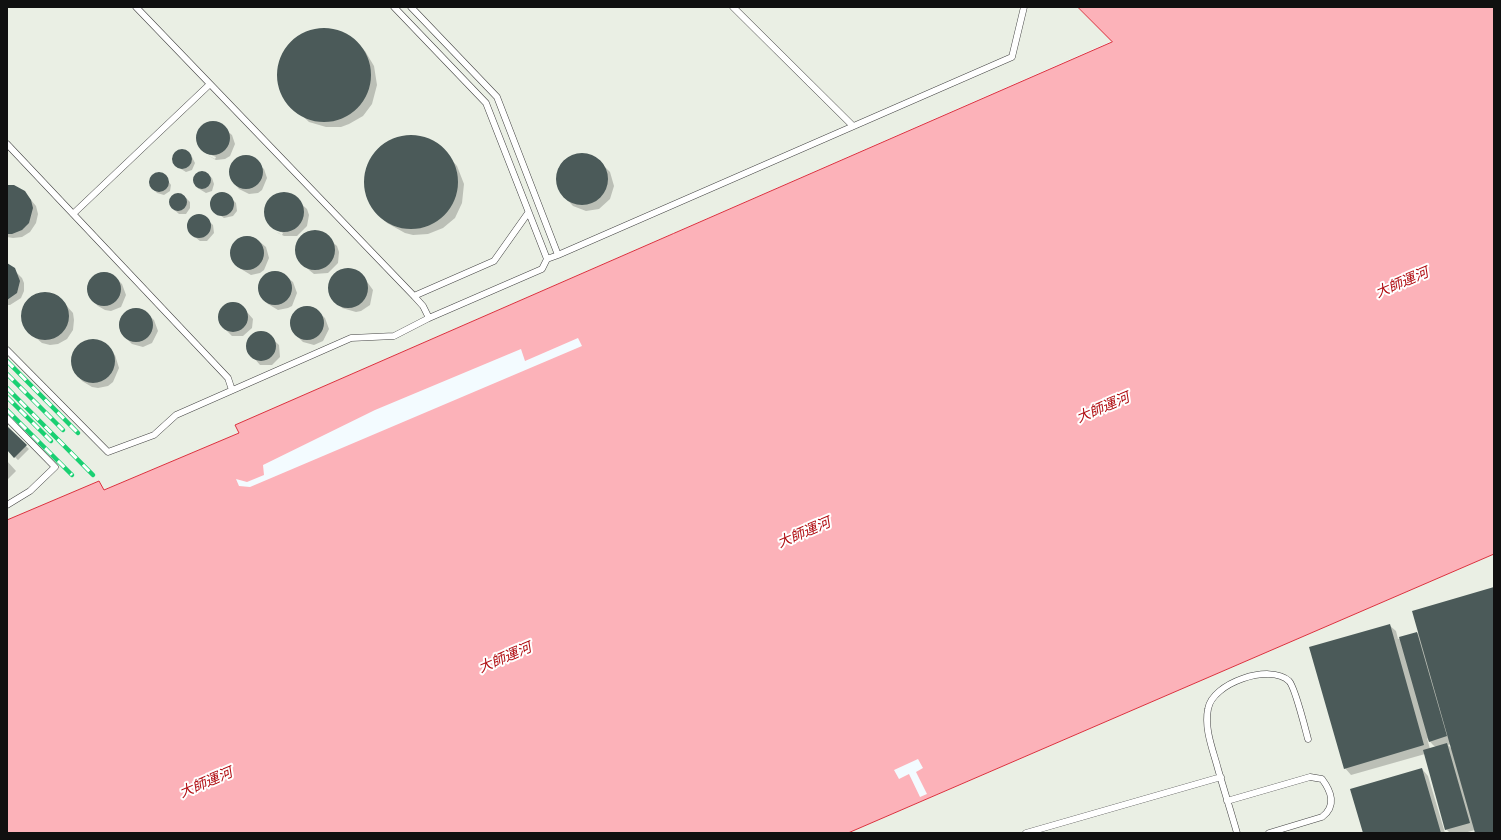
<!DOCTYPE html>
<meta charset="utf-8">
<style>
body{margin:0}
#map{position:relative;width:1501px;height:840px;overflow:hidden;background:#f3fbff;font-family:"Zilla Slab",serif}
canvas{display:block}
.frame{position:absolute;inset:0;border:8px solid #101010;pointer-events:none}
</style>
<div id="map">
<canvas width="1501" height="840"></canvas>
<div class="frame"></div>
</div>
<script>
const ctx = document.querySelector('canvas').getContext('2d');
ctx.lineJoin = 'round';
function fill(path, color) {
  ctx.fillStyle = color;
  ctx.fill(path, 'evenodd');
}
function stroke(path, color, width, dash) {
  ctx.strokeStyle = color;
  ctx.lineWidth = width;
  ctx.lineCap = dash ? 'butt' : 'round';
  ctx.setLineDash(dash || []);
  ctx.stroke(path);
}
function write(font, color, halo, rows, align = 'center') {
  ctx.font = font + ' "Zilla Slab","Noto Sans JP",serif';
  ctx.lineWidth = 4;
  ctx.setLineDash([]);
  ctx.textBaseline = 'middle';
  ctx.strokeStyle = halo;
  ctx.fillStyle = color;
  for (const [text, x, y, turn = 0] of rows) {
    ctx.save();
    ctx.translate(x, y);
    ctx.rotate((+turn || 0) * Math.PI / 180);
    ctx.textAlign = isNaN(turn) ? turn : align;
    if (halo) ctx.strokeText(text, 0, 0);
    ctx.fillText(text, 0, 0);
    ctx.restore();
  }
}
fill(new Path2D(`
 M7,7H1078L1112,41L235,425L239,433L103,490L99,481L7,520Z
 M1494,554V833H848L939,794Z`), '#eaefe4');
const water = new Path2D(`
 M1078,7H1494V554L848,833H7V520L99,481L104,490L239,433L235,425L1112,42Z`);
fill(water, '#fcb2b9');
stroke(water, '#db313d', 1);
fill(new Path2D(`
 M578,338L582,346L250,487L239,486L236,479L247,482L264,475L263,465L375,410L521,349L525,361Z
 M918,759L923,768L916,772L927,794L920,797L909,774L899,779L894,770Z`), '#f3fbff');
fill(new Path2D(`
 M331,29L345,34L365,51L374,66L377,85L372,104L363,116L349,124L341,127H326L309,122L287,101L281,88L279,67L284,52L295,39L311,31Z
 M213,122L218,123L232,135L235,144L230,156L225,159L216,160L207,155L215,159L216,157L204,152L197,139L200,130L204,126Z
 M408,137L425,139L439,146L457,166L464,184L462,203L455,218L443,228L428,234L413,235L405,233L387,223L371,204L368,195L366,175L372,160L388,143Z
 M182,150L192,157L195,163L192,170L186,172L176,166L173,159L176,153Z
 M582,154L597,159L610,172L614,186L610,199L599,209L586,211L573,206L562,194L557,186V175L558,169L567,158Z
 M246,156L250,157L264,169L267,178L262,190L258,193L249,194L239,189L234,183L230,173L232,164L236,160Z
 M202,172L212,178L214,184L212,191L206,193L196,187L193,180L196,174Z
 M157,173L164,175L171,185L170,191L164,195L157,193L149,183L151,176Z
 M7,187L26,194L36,206L38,214L36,223L30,232L22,237L13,238L7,237Z
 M181,193L190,202V208L186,214H179L170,206V199L174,194Z
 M219,193H226L236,203L237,211L233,216L224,218L214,211L212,200Z
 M279,194H290L307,209L309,215L307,226L297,236H284L278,233L277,232L282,235L283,233L273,228L267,220L265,211L266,206L273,197Z
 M196,216H203L213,225L214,233L207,241H200L191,234L189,223Z
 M309,231H320L337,246L339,252L338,263L328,273L314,274L309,270L297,258V243L303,234Z
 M248,236L255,238L266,247L269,258L264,270L260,273L251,275L241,269L235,264L231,253L232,247L237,239Z
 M7,265L10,266L22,278L24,283V291L21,298L10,305H7Z
 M349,268L360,272L373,290L370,305L361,311L356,312L342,308L330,291L333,276L343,269Z
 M275,271L282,273L293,282L297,293L292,306L288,308L278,310L268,304L263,299L258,288L259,282L265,274Z
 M105,272L112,274L122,284L126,295L121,307L111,311L105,310L98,306L92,300L88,289L89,283L94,276Z
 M50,293L57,295L73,313L74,320L73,330L67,339L58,344L50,345L42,343L29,332L23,323L22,312L26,303L38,294Z
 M232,302L240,304L253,319L252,328L243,336H232L220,324L219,312L227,304Z
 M307,306L314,308L325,318L329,329L323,341L314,345L303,342L292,331L290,323L291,317L296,310Z
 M136,308L143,310L154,320L158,331L152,343L143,347L132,344L121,333L119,326L120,319L126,312Z
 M255,333H266L279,345L280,357L272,365H260L248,351L249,339Z
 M96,340L102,342L115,355L119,368L113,382L108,386L98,388L92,387L82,381L72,367L73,354L81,344L89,341Z
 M8,429L29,449L18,460L7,449Z
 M7,461L16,471L7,480Z
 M1494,588V833H1476L1475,830L1464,833H1450L1446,829L1425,754L1351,775L1345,768L1389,625L1396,631L1398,639L1419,633ZM1427,738L1433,745L1436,747L1430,749ZM1451,744L1453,750L1448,745Z
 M1422,769L1428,776L1445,833H1364Z`), '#0003');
fill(new Path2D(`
 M277 75a47 47 0 1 1 94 0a47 47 0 1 1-94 0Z
 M196 138a17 17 0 1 1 34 0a17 17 0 1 1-34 0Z
 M364 182a47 47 0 1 1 94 0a47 47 0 1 1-94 0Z
 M172 159a10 10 0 1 1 20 0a10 10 0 1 1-20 0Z
 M556 179a26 26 0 1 1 52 0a26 26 0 1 1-52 0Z
 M229 172a17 17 0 1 1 34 0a17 17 0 1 1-34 0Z
 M193 180a9 9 0 1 1 18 0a9 9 0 1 1-18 0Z
 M149 182a10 10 0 1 1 20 0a10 10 0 1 1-20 0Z
 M7,185H14L25,191L31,200L33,208L29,223L22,230L12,234H7Z
 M210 204a12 12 0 1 1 24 0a12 12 0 1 1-24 0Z
 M264 212a20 20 0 1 1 40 0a20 20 0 1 1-40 0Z
 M169 202a9 9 0 1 1 18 0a9 9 0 1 1-18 0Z
 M187 226a12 12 0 1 1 24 0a12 12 0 1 1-24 0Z
 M295 250a20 20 0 1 1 40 0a20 20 0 1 1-40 0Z
 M230 253a17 17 0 1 1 34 0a17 17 0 1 1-34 0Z
 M7,263L15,268L20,281L17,293L7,300Z
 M328 288a20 20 0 1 1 40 0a20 20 0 1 1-40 0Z
 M258 288a17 17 0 1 1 34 0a17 17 0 1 1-34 0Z
 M87 289a17 17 0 1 1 34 0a17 17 0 1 1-34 0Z
 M21 316a24 24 0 1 1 48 0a24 24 0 1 1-48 0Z
 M218 317a15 15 0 1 1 30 0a15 15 0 1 1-30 0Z
 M290 323a17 17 0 1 1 34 0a17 17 0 1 1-34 0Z
 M119 325a17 17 0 1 1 34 0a17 17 0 1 1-34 0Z
 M246 346a15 15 0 1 1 30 0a15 15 0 1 1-30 0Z
 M71 361a22 22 0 1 1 44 0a22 22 0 1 1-44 0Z
 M8,427L27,445L14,458L7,450Z
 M1494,587V833H1475L1412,611Z
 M1390,624L1424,745L1344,769L1309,647Z
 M1417,632L1447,736L1429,742L1399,637Z
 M1447,743L1470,823L1445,830L1423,750Z
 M1422,768L1441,833H1363L1350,789Z`), '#4b5a59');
const lane = new Path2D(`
 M136,7L414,296L423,306L429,318
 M394,7L486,103L547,259
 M411,7L497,97L558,255L1012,57L1024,7
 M733,7L853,126
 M7,144L228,378L232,390
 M73,214L210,84
 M414,296L494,261L528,213
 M7,350L108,452L154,435L176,415L351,338L394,336L429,318L542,269L547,259L558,255
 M7,418L55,467L30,491L7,505
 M1227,801L1310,777L1322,779C1331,791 1337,806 1322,817L1269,833
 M1026,833L1221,777
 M1237,833C1231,812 1224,790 1218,769C1213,750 1204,729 1208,709C1212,683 1270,663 1289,681C1295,687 1305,728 1308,739`);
stroke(lane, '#434343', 7);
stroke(lane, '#fff', 6);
const rail = new Path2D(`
 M7,361L78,433
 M7,374L63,430
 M7,388L93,475
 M7,397L51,441
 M7,410L72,475`);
stroke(rail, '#19d072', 4.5);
stroke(rail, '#fff', 3, [9]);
write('italic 14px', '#b00b10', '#fff', [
 ["大師運河",1402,283,-23],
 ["大師運河",1103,408,-23],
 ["大師運河",804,533,-23],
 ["大師運河",505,658,-23],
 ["大師運河",206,783,-23]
]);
</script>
